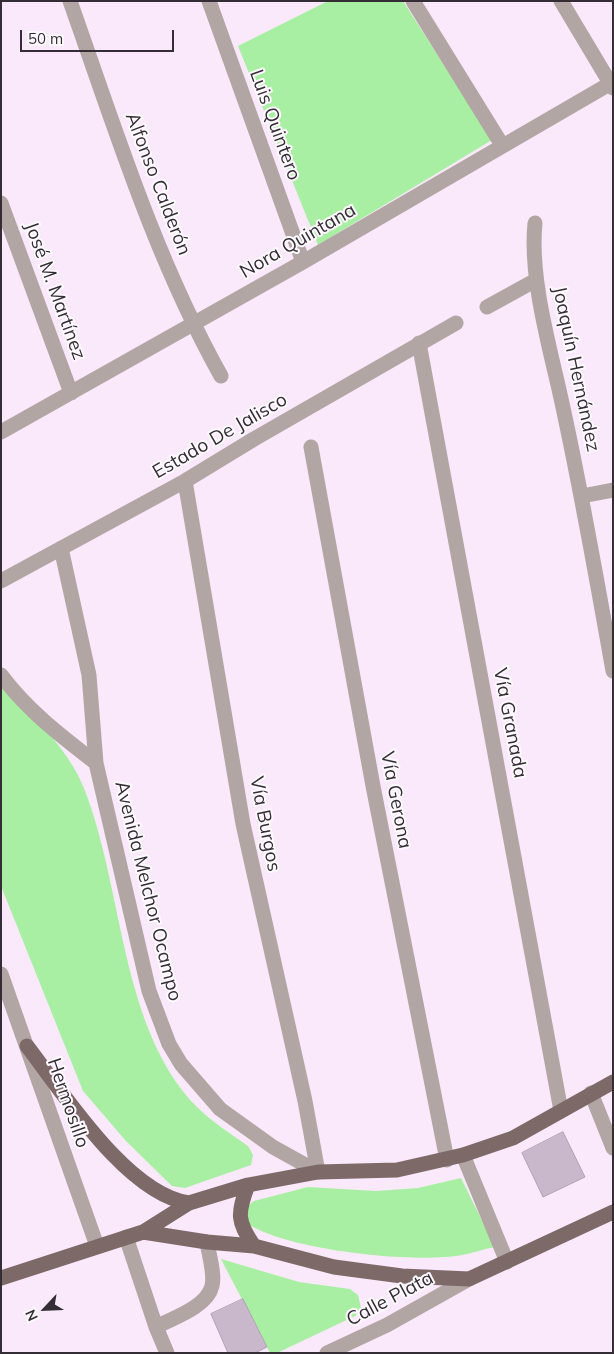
<!DOCTYPE html>
<meta charset="utf-8">
<style>
body{margin:0}
#map{position:relative;width:614px;height:1354px;overflow:hidden;background:#fae8fb;font-family:Mulish,sans-serif}
canvas{display:block}
.frame{position:absolute;inset:0;border:2px solid #342d35;pointer-events:none}
.north{position:absolute;left:20px;top:1284px;width:50px;height:50px;-webkit-text-stroke:4px #fefafe;paint-order:stroke;rotate:245deg;font-size:14px;font-weight:700;line-height:20px;text-align:center;color:#342d35}
.north::after{content:'';display:block;margin:auto;width:18px;height:22px;background:#342d35;clip-path:polygon(50% 0,100% 100%,50% 72%,0 100%)}
.scale{position:absolute;left:20px;top:30px;width:154px;height:22px;box-sizing:border-box;border:2px solid #342d35;border-top:0;padding-left:6px;font-size:15px;line-height:18px;white-space:nowrap;color:#342d35;-webkit-text-stroke:4px #fefafe;paint-order:stroke}
</style>
<div id="map">
<canvas width="614" height="1354"></canvas>
<div class="frame"></div>
<div class="north">N</div>
<div class="scale">50 m</div>
</div>
<script>
const ctx = document.querySelector('canvas').getContext('2d');
ctx.lineJoin = 'round';
function fill(path, color) {
  ctx.fillStyle = color;
  ctx.fill(path, 'evenodd');
}
function stroke(path, color, width, dash) {
  ctx.strokeStyle = color;
  ctx.lineWidth = width;
  ctx.lineCap = dash ? 'butt' : 'round';
  ctx.setLineDash(dash || []);
  ctx.stroke(path);
}
function write(font, color, halo, rows, align = 'center') {
  ctx.font = font + ' Mulish,sans-serif';
  ctx.lineWidth = 4;
  ctx.setLineDash([]);
  ctx.textBaseline = 'middle';
  ctx.strokeStyle = halo;
  ctx.fillStyle = color;
  for (const [text, x, y, turn = 0] of rows) {
    ctx.save();
    ctx.translate(x, y);
    ctx.rotate((+turn || 0) * Math.PI / 180);
    ctx.textAlign = isNaN(turn) ? turn : align;
    if (halo) ctx.strokeText(text, 0, 0);
    ctx.fillText(text, 0, 0);
    ctx.restore();
  }
}
fill(new Path2D(`
 M328,1H403L492,140L318,245L238,46Z
 M1,678C27,709 69,750 83,786C124,886 119,1028 197,1107C212,1122 231,1134 248,1146L253,1155L251,1165L185,1188L172,1186L126,1141L83,1091L1,886Z
 M461,1178L495,1247C484,1249 473,1253 462,1255C414,1264 288,1250 248,1224L245,1208L254,1201L308,1187L376,1191L418,1188Z
 M221,1259L299,1282L350,1289L358,1295L361,1308L355,1316L277,1353H270Z`), '#a9efa3');
const building = new Path2D(`
 M563,1132L585,1177L543,1197L522,1153Z
 M243,1299L267,1347L255,1353H228L211,1314Z`);
fill(building, '#c9b8cb');
stroke(building, '#b1a1b3', 1);
stroke(new Path2D(`
 M70,1C115,128 155,258 221,376
 M209,1L303,262
 M413,1L502,145
 M561,1L613,88
 M1,203L71,393
 M535,223C529,283 553,357 565,417C583,501 598,586 613,671
 M487,307L536,280
 M419,343L561,1111
 M1,432L303,262L613,82
 M311,447L373,786L447,1160
 M185,481L243,824L305,1101L318,1172
 M582,496L613,490
 M61,548L89,675L96,763L149,991L169,1044L181,1064L220,1109L273,1147L318,1172
 M1,581L185,481L254,439L456,323
 M1,675C27,710 61,736 96,763
 M1,974L97,1246
 M591,1093L613,1148
 M463,1155L507,1262
 M126,1237L156,1327L167,1353
 M156,1327C173,1318 207,1307 212,1286C215,1274 209,1255 207,1242
 M327,1353L387,1325L469,1279`), '#b2a6a5', 15);
stroke(new Path2D(`
 M27,1046C64,1094 127,1194 189,1203
 M248,1185C237,1213 237,1222 254,1246
 M143,1232L207,1242L254,1246L334,1267L402,1276L469,1279L613,1212
 M1,1278L143,1232L189,1203L248,1185L318,1172L397,1170L463,1155L513,1138L613,1082`), '#7e6969', 15);
write('19px', '#342d35', '#fefafe', [
 ["Luis Quintero",275,125,70],
 ["Alfonso Calderón",158,184,69],
 ["Nora Quintana",298,241,-30],
 ["José M. Martínez",55,291,70],
 ["Joaquín Hernández",576,369,78],
 ["Estado De Jalisco",220,436,-30],
 ["Vía Granada",510,723,79],
 ["Vía Gerona",396,800,79],
 ["Vía Burgos",265,824,79],
 ["Avenida Melchor Ocampo",148,891,76],
 ["Hermosillo",68,1103,71],
 ["Calle Plata",390,1299,-28]
]);
</script>
